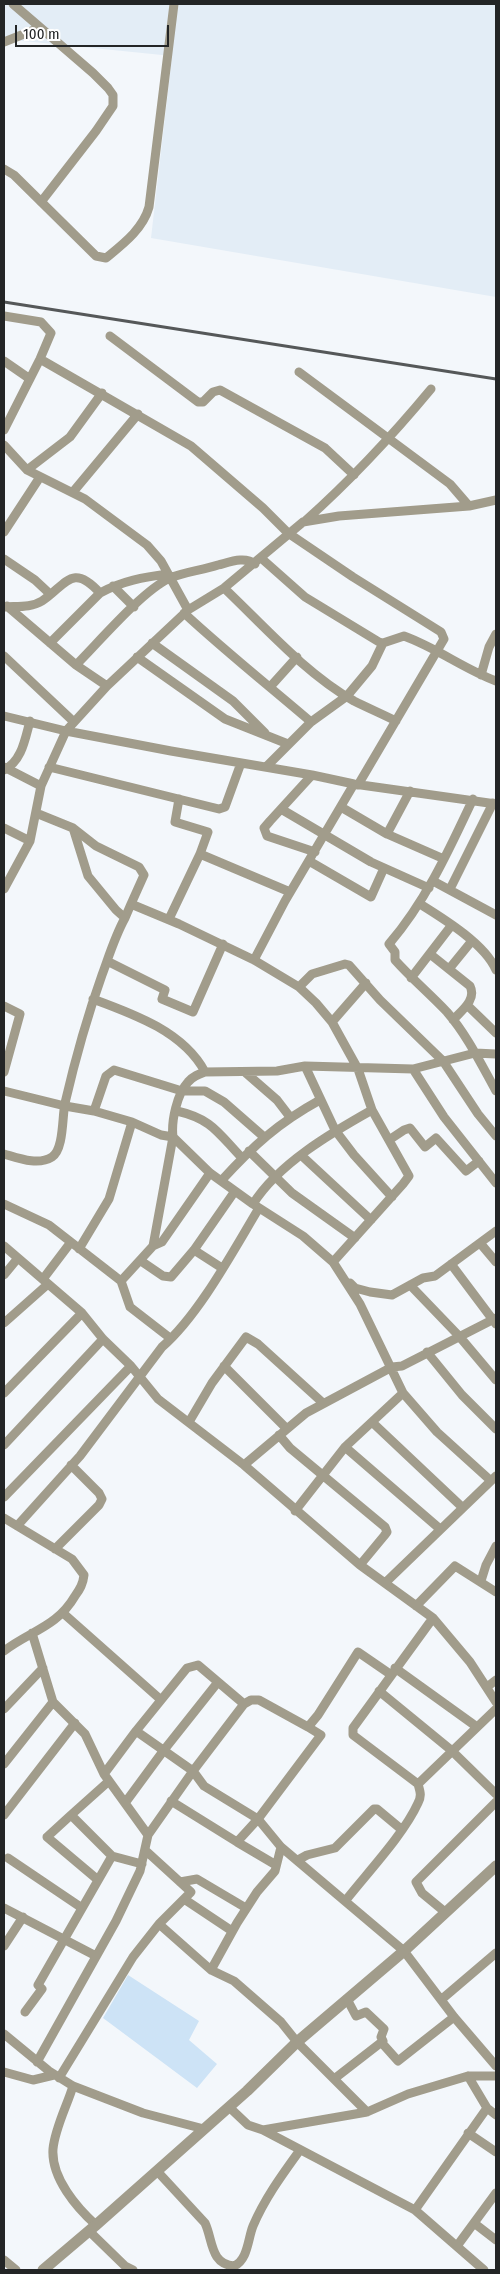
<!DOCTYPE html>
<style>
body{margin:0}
#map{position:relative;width:500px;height:2274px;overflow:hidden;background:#f3f7fb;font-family:"Fira Sans Condensed",sans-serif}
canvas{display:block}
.frame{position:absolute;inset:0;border:5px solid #232526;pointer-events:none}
.scale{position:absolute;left:15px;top:25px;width:154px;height:22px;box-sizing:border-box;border:2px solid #232526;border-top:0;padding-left:6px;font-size:15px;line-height:18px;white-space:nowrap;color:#232526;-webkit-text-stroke:4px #fff;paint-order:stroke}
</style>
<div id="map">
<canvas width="500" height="2274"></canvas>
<div class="frame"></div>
<div class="scale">100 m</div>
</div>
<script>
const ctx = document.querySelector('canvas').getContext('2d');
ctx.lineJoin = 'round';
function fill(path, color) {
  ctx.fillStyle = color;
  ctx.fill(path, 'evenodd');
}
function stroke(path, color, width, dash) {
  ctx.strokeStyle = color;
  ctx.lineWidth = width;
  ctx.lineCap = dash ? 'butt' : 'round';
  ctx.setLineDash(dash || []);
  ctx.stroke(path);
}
fill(new Path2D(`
 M4,4H496V297L151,238L172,56L4,39Z`), '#e3edf6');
fill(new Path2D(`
 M128,1975L199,2021L189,2040L217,2064L197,2088L103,2018Z`), '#cde3f6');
stroke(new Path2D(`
 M13,4L93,73L108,88L113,95V106L96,131L41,202
 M4,42L39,28
 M4,169L14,175L96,256L106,258C123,244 143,229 149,207L174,4
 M4,316L41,322L51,333L40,359L4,430
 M110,336L198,402H203L213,392L220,390L325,448L354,475
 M40,359L191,446L263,508L288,533L353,577L441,632L444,639L358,785
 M4,361L30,379
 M299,372L450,484L469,506
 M4,445L27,470L85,499L147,545L161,561L188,610
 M27,470L70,437L102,393
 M73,492L138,414
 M305,521C351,480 392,436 431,389
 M4,532L40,477
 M261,558L305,597L379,642L383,643L404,636C437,648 464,669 496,681
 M4,559L35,580L50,594
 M113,586L134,607
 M224,588C265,627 305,673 354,701C368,708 382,714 396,721
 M7,606L76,665L107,686
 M4,607C16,606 31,608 42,601C66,585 72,562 100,593C122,581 144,577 168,574
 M184,613C225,651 269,686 311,722
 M50,643L100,593
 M152,643L233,701L265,733
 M4,656L74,722
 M137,657L225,719L288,744
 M76,665C99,642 142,591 170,578C184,572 203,570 218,565C230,562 245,556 255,564
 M481,675L489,647L496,634
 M270,687L297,657
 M4,716L66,731L171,751L312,775L354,784L496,804
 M4,767L41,786
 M49,767L219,809L225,807L241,763
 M266,767L311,722L347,696L372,666L383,643
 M4,770C22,761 25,739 30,721
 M312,775L270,821L264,828L267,836L315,852
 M179,799L175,822L208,832L200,854L290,892
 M473,799C449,850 426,901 389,944L395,952V960C411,978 430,994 447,1012C467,1035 481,1064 496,1091
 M341,807L387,834L444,859
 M281,809L371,862L429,888
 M36,813L73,828L96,846L139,867L144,875L131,904
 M4,828L30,841
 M387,834L410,791
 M309,861L371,897L384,868
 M433,881L496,915
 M4,889L30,841L41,786L66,731L107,686L188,610L224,588L303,522L339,516L469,506L496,500
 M450,889L493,803
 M420,904C444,919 485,944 496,970
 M125,918L131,904L179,924L254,960L299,987L316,1003L332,1022L358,1069L372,1110L409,1176L403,1184L333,1262
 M169,919L200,854
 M430,954L470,986C477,1000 461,1011 453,1020
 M254,960L285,901L354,784
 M107,961L165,990L162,999L193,1012L223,944
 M449,969L471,942
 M411,978L451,926
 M299,987L312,974L345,964L349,965L380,1000L443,1061L478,1114L496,1136
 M93,999C134,1014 184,1032 205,1072
 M467,1005L496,1033
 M4,1006L20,1014L4,1072
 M332,1022L366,983
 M305,1066L335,1130L354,1155L392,1197
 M413,1069L444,1117L496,1183
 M246,1073L277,1100L290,1117
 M4,1091L65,1106L94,1111L132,1122L161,1135L173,1137C171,1121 177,1094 188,1082C193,1076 199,1074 205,1072L277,1071L305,1066L413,1069L475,1053L496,1054
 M94,1111L106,1076L114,1070L182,1091H205L224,1102L264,1137
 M177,1111C212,1119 218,1133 242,1158
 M173,1137L210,1173L253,1204L303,1236L333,1262L360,1304L403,1393L437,1432L490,1480
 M389,1140L404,1130L410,1128L425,1147L436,1138L466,1171L479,1161
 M249,1151L292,1193L355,1238
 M4,1154C18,1158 38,1166 52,1157C64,1149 62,1117 65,1103C75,1060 87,1017 102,975C109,956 115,936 125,918L116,910L88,876L73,828
 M302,1156L371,1220
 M221,1181C253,1146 278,1123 320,1100
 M4,1204L49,1225L121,1281L130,1307L170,1338
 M253,1204C278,1164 331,1133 372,1110
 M480,1243L496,1262
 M4,1246L82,1313L103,1339L131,1366L158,1399L244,1465L360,1565L433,1618L470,1662L496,1702
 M153,1246L162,1242L210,1173
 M79,1249L109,1199L132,1122
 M194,1250L222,1268
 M141,1261L163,1276L171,1277L194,1250L235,1191
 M451,1264L496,1324
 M4,1275L18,1258
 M43,1279L71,1242
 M121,1281L153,1246L173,1137
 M350,1283L355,1288L370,1292L392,1295L423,1278L435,1276L496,1231
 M410,1285L459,1336L496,1380
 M4,1323L48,1284
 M427,1352L462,1395L496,1429
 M224,1366L286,1428
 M4,1393L82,1313
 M189,1422L212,1383L246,1337L258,1344L323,1403
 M373,1423L462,1507
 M279,1435L290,1448L385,1527L387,1532L384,1536L360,1565
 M4,1445L103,1339
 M345,1447L440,1529
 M244,1465L306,1413L392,1367L402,1366L496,1318
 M4,1497L131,1366
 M295,1511L345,1447L403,1393
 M4,1518L72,1559L84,1575C83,1584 80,1589 75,1596C57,1627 30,1631 4,1651
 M17,1526L80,1456L162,1347C199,1315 233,1251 259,1208
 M55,1549L99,1505L102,1499L99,1493L71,1465
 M481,1581L486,1565L496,1546
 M385,1583L496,1476
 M416,1606L455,1566L496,1592
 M63,1613L160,1699
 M32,1633L53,1702L85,1734L104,1774L148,1835
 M395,1668L477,1727
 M487,1687L496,1680
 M379,1691L451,1750L496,1794
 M4,1709L43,1668
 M136,1731L187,1668L198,1665L244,1704
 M4,1764L53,1702
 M104,1774L136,1731L193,1771L244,1704L251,1700H259L308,1727L318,1715L358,1652L390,1674
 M418,1784L496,1709
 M171,1801L237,1842L258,1819L321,1735L308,1727
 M125,1803L164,1750L218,1682
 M4,1815L75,1723
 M71,1815L109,1781
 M237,1842L276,1865
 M145,1850L191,1892L159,1924
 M8,1858L82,1908
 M298,1860L307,1855L335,1848L374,1809H377L401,1829
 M98,1880L47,1837L71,1815L112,1856
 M180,1882L197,1879L246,1908
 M184,1899L232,1931
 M346,1900C368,1872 404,1834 418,1803C422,1796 420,1791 418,1784L353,1735V1728L433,1618
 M4,1908L96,1956
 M445,1912L422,1893L416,1882L496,1802
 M4,1946L23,1917
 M211,1970L237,1923L257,1892L275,1871L281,1847
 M442,1999L496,1953
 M25,2012L42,1989L38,1985L112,1856L142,1864
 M4,2034L49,2071L73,2086L143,2113L204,2129
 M381,2042L398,2061L454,2017
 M37,2062L116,1921L140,1871L148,1835L193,1771L204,1786L258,1819L281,1847L404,1951L454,2017L496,2066
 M4,2072L33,2080L54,2075
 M468,2076L487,2108L496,2115
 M59,2078L133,1957L159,1924L211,1970L234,1981L281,2022L297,2042L367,2112
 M334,2079L383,2041L381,2037L384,2029L366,2012L356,2016L347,1999
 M73,2086C67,2106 55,2128 53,2149C51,2178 77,2208 96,2225
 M229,2107L248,2125L263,2130L367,2112L408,2094L468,2076H496
 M263,2130L415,2210L484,2270
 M468,2133L496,2152
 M157,2171L205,2223C213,2240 210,2264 234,2266C248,2260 248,2238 253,2226C265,2198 282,2175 300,2150
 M415,2210L487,2108
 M474,2223L496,2240
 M89,2231L125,2266L133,2270
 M457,2246L496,2193
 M4,2260L16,2270`), '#a19c8b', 9);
stroke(new Path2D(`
 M43,2270L96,2225L247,2091L297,2042L404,1951L496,1866`), '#a19c8b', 11);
stroke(new Path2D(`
 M4,302L496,379`), '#555859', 3);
</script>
